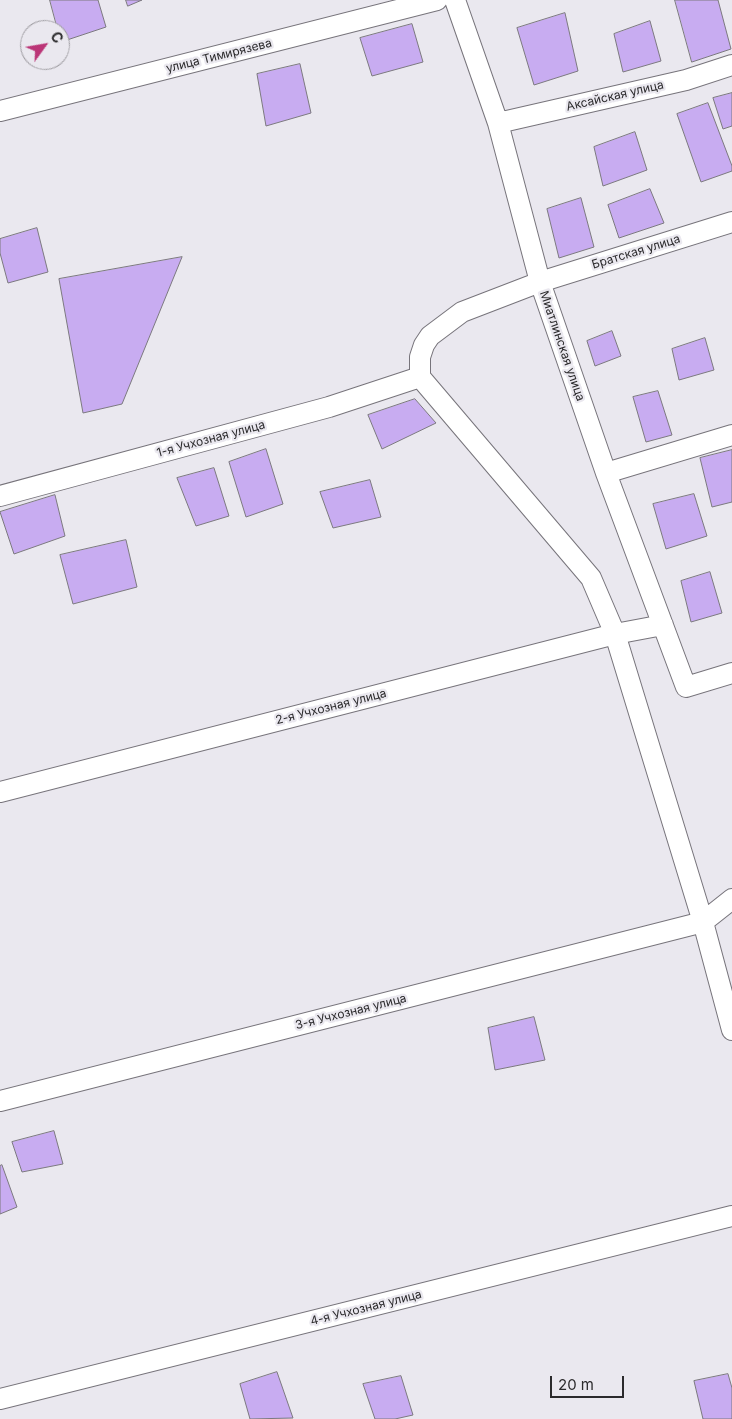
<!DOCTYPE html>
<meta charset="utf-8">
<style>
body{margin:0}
#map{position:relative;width:732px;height:1419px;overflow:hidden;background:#eae8ef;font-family:Inter,sans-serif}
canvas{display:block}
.north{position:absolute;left:20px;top:20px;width:50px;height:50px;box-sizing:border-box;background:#eae8ef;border:1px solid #9e9ca1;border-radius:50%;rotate:58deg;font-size:14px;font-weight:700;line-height:20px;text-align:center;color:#2b2a2c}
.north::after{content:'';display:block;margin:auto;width:18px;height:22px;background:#bb3577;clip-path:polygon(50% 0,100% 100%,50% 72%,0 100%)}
.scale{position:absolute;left:550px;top:1376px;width:74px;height:22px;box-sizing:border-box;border:2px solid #2b2a2c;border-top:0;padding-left:6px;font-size:15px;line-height:18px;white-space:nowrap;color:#2b2a2c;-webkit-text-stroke:4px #eae8ef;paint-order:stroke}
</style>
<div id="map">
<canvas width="732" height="1419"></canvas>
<div class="north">С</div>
<div class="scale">20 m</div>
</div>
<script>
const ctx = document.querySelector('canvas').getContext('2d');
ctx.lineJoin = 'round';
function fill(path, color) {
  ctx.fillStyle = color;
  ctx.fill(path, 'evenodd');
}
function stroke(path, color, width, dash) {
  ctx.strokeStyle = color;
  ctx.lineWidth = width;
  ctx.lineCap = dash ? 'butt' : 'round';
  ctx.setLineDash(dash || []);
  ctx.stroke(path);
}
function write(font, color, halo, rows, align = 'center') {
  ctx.font = font + ' Inter,sans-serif';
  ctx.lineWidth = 4.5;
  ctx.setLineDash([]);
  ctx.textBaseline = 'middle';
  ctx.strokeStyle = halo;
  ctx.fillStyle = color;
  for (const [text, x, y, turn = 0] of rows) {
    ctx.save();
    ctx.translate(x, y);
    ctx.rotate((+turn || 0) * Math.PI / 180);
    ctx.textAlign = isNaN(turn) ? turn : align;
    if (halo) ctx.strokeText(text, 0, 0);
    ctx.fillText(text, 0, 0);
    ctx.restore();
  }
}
const building = new Path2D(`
 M50,0H98L106,27L61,42L60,30H58Z
 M126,0H142L128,6Z
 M675,0H718L731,49L692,62Z
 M565,13L578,71L534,85L517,28Z
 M650,21L661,61L623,72L614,34Z
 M412,24L423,62L372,76L360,38Z
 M300,64L311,113L266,126L257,74Z
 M732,93V126L723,129L713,98Z
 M708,103L732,166V171L701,182L677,114Z
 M635,132L647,170L603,186L594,147Z
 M650,189L664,223L619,238L608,205Z
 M581,198L594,247L559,258L547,209Z
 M37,228L48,272L8,283L0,253V239Z
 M182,257L122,404L83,413L59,279Z
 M612,331L621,356L595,366L587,341Z
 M705,338L714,370L679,380L672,349Z
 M658,391L672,435L646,442L633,397Z
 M415,399L436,423L382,449L368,415Z
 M266,449L283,504L246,517L229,462Z
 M732,450V502L712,507L700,458Z
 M214,468L229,516L196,526L177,478Z
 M370,480L381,517L333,528L320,492Z
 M694,494L707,536L666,549L653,504Z
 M55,495L65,536L14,554L0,512Z
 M126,540L137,587L73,604L60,555Z
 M710,572L722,613L691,622L681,581Z
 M534,1017L545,1060L495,1070L488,1028Z
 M54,1131L63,1164L22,1172L12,1142Z
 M2,1165L17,1207L0,1214V1166Z
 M277,1372L293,1418L250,1419L240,1384Z
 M728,1374L732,1388V1419H703L694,1381Z
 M401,1376L413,1415L395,1419H375L363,1384Z`);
fill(building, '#c8acf1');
stroke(building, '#7c797f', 1);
const minor = new Path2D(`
 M455,0L498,123L540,282L606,473L686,687L732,673
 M0,111L437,0
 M498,123L686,80L732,65
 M732,222L540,282L462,312L430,336L424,345L420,357V377L591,578L615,634L703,922L732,1030
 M606,473L732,435
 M0,496L329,407L420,377
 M0,792L615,634L663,625
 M0,1101L703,922L732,899
 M0,1399L732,1216`);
stroke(minor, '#77747b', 22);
stroke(minor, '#fff', 20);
write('12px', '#2b2a2c', '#eae8ef', [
 ["улица Тимирязева",219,56,-14],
 ["Аксайская улица",615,96,-13],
 ["Братская улица",636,252,-17],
 ["Миатлинская улица",562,346,71],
 ["1-я Учхозная улица",211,439,-15],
 ["2-я Учхозная улица",331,707,-14],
 ["3-я Учхозная улица",351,1012,-14],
 ["4-я Учхозная улица",366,1308,-14]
]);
</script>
